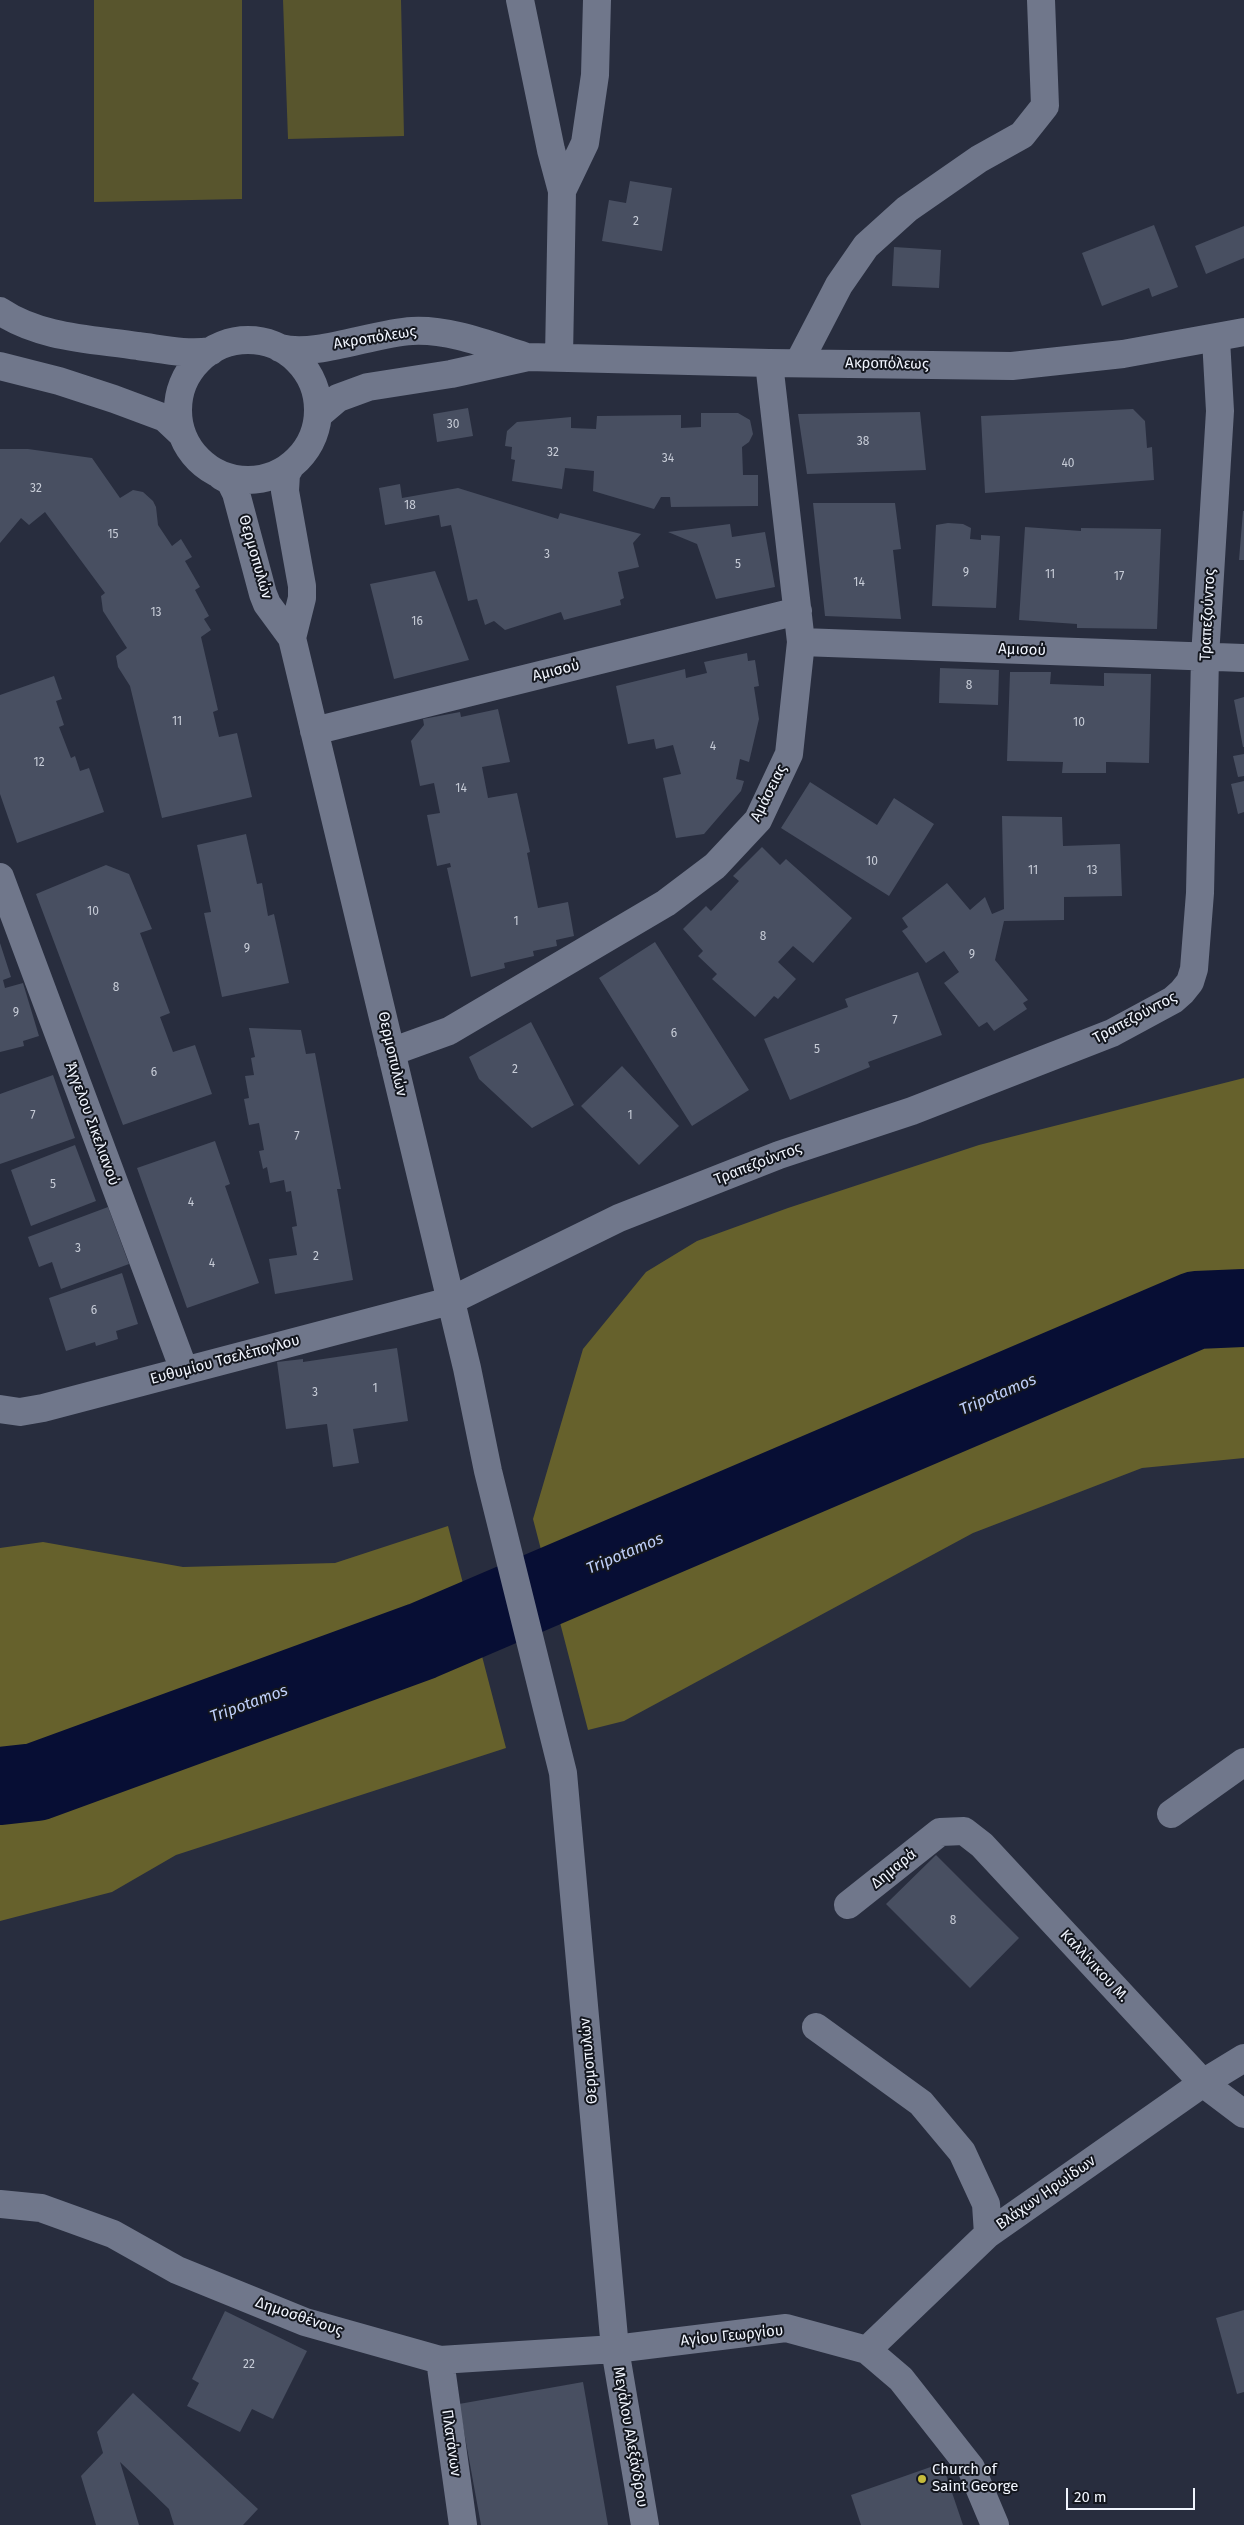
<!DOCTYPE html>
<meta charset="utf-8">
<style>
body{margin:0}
#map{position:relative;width:1244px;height:2525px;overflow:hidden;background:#282d3e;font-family:"Fira Sans",sans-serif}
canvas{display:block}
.scale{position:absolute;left:1066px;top:2488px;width:129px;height:22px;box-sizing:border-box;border:2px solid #f1f5fe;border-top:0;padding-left:6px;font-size:15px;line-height:18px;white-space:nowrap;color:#f1f5fe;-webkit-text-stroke:4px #13161e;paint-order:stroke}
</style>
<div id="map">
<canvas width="1244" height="2525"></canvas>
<div class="scale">20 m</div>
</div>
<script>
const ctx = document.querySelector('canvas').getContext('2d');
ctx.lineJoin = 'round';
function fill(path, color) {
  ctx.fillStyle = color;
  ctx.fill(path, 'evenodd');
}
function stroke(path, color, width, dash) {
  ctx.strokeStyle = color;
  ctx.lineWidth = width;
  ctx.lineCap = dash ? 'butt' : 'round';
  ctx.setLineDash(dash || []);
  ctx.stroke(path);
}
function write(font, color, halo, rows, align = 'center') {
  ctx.font = font + ' "Fira Sans",sans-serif';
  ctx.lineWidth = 4;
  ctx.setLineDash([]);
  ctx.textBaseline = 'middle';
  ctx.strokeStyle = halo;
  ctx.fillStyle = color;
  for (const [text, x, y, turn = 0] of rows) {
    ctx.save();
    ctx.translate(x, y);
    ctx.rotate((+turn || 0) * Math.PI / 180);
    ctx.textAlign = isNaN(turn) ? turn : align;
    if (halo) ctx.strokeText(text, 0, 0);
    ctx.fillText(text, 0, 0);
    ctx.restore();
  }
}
fill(new Path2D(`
 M94,0H242V199L94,202Z
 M283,0H401L404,136L288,139Z`), '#58552d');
fill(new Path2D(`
 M1244,1078V1458L1142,1468L973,1533L624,1721L588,1730L533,1519L583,1349L646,1272L697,1241L788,1208L979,1145Z
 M448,1526L506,1748L176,1855L112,1892L0,1921V1548L43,1542L183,1567L335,1563Z`), '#66612c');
stroke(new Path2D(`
 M0,1786L36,1782L422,1641L1196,1310L1244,1308`), '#070e34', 78);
fill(new Path2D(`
 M630,181L672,188L662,251L602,241L609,200L626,203Z
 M1154,225L1178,287L1152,297L1149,288L1102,306L1082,253Z
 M1244,226V258L1206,274L1195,246Z
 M894,247L941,250L939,288L892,286Z
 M468,408L473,436L437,442L433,414Z
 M1133,409L1145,421L1147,448L1152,447L1154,480L985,493L981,416Z
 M920,412L926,470L807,474L798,414Z
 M701,413H738L750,420L753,434L749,442L742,447L743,475H758V506L671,507L670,497H661L654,509L593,491L594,471L565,468L562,489L512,481L515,460L511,459L512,447L505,446L507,431L517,422L571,417V428L596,429L597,416L681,415V428L701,427Z
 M0,449H28L92,458L120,498L133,490L143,492L153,501L156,507L158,525L172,546L181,539L192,557L185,561L200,587L195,590L209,616L204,619L211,630L201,637L218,710L213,712L219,737L237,733L252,797L162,818L130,686L118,667L116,656L127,648L103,611L101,596L105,593L45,512L29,525L21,518L0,543Z
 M400,484L402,498L458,488L558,519L560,513L641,534L633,543L639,567L618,572L624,598L620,600L621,605L564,620L561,612L505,630L494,621L485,625L477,599L468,601L451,525L441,527L439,515L385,525L379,488Z
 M813,503H895L901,549L893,550L901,619L825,616Z
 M1243,511H1244V560H1239Z
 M948,523L963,524L971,528L970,539L981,540V535L1000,536L996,608L932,606L936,525Z
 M730,524L732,537L765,532L775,587L716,599L697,544L668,532Z
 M1025,527L1081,531V528L1161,529L1157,629L1077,628V624L1019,620Z
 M435,571L469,660L394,679L370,584Z
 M747,653L748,661L755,660L759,686L754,687L759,719L749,762L740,759L736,779L744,781L741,791L704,834L676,838L663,778L681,774L673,745L656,749L654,739L628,744L616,686L685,669L686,678L707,673L704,662Z
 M940,668L999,670L998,705L939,703Z
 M1010,672H1051L1050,684L1104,686V673L1151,674L1149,763L1106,762V773H1062L1063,762L1007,761Z
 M54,676L62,699L56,701L64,725L59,727L71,758L75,756L80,771L89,768L104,812L17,843L0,794V695Z
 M1244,697V747H1243L1234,700Z
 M498,709L510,762L482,767L488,798L517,793L530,852L527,853L538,908L568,902L574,936L556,940L557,946L533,951L534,956L504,963L505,968L471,977L447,868L451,867L450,863L437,866L427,815L440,813L434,783L420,786L411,741L424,725L423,719L460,712L461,717Z
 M1244,754V776L1238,777L1233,756Z
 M1244,781V812L1238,814L1231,784Z
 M810,782L877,825L894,798L934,824L889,896L781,828Z
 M1002,816L1062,817L1063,846L1120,844L1122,896L1064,897V920L1004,921L995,960L1028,1000L1023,1003L1027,1009L994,1031L987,1022L979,1027L944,983L959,972L944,951L926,963L902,931L908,927L902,918L947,883L970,910L985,897L992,914L1004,909Z
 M246,834L257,884L262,883L268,916L274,914L289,983L222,997L204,913L211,912L197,845Z
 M762,847L780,865L786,859L852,918L813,963L793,946L778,962L796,979L778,999L774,996L755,1017L712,979L717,974L698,956L703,951L683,929L706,906L711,911L739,881L733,876Z
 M106,865L129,874L152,929L140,933L170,1013L160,1017L173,1052L195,1045L212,1094L123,1125L36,894Z
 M655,942L749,1090L692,1126L599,978Z
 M0,943L11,977L3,980L5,988L23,983L39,1036L23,1041L24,1046L0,1052Z
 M918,972L942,1035L868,1062L870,1067L790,1100L764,1039L848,1007L845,999Z
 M531,1022L574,1105L532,1128L479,1079L469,1057Z
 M249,1028L301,1030L306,1054L315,1053L341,1189H337L353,1280L275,1294L269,1259L297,1255L292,1227L297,1226L291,1191L286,1192L284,1180L270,1183L267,1167L263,1169L259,1151L264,1150L259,1123L249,1125L244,1099L249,1098L245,1076L254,1075L251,1058L255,1057Z
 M622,1066L679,1126L639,1165L581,1106Z
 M53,1075L75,1138L0,1164V1094Z
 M215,1141L230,1184L225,1186L259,1283L187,1308L137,1168Z
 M75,1145L96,1201L31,1226L11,1170Z
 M108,1207L129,1264L61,1289L52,1262L39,1267L28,1237Z
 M122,1273L138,1324L116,1331L118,1339L96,1346L95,1342L66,1351L49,1298Z
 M397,1348L408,1421L353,1429L359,1463L333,1467L327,1424L286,1429L277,1362L303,1359V1362Z
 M936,1855L1019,1938L970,1988L886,1904Z
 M1244,2310V2392L1237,2394L1216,2318Z
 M225,2311L307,2351L273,2419L252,2409L240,2432L187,2406L199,2383L192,2379Z
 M583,2382L608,2525H481L459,2404Z
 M133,2393L258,2509L243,2525H174L169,2509L120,2462L139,2525H96L81,2476L103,2453L97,2432Z
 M942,2463L963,2525H861L851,2495Z`), '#484f61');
stroke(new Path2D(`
 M520,0L551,150L562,191
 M0,311C40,338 92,339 138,346C162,349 187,355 211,351
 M178 410a70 70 0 1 1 140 0a70 70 0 1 1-140 0Z
 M280,348C315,358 373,333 412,331C450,329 489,345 524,356
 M559,357L562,191L585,143L595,75L597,0
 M799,362L839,285L866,246L907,209L979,159L1022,135L1045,106L1041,0
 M0,366L59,381L114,399L165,418L182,434
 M318,415L338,398L368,387L451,374L528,357L769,363L1012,366L1123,354L1244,332
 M290,467L286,474L285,491L302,586V598L292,638
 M221,476L230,481L236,493L263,594L267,604L292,638L467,1368L488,1471L563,1773L615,2349L645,2525
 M801,642L1244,658
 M314,731L798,611
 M0,877L184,1370
 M391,1052L449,1031L666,903L715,866L758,820L789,754L801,642L769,363
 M0,1409L20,1412L43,1408L450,1301L619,1218L779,1155L912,1111L1112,1033L1173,1000L1182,992L1190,982L1194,969L1200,893L1205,657L1220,411L1216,339
 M1171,1814L1244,1762
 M848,1905L940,1832L964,1831L982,1845L1203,2083L1244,2114
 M816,2027L921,2103L962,2152L986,2204L988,2234
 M0,2204L41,2208L113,2234L177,2270L305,2322L440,2360L615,2349L786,2328L867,2350L901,2379L971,2468L995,2525
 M867,2350L988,2234L1203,2083L1244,2058
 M440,2360L463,2525`), '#70778b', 28);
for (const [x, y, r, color] of [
 [922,2479,5,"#c6bc3c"]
]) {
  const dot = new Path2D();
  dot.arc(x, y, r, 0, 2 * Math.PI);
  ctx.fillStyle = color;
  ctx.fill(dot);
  stroke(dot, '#13161e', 2);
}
write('12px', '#c7ccd7', null, [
 ["2",636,222],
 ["30",453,425],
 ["38",863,442],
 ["32",553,453],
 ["34",668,459],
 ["40",1068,464],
 ["32",36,489],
 ["18",410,506],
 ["15",113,535],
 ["3",547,555],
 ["5",738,565],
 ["9",966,573],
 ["11",1050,575],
 ["17",1119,577],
 ["14",859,583],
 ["13",156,613],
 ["16",417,622],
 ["8",969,686],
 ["11",177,722],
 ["10",1079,723],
 ["4",713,747],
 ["12",39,763],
 ["14",461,789],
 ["10",872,862],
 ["11",1033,871],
 ["13",1092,871],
 ["10",93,912],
 ["1",516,922],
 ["8",763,937],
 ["9",247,949],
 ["9",972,955],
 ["8",116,988],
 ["9",16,1013],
 ["7",895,1021],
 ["6",674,1034],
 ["5",817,1050],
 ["2",515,1070],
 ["6",154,1073],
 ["7",33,1116],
 ["1",630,1116],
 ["7",297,1137],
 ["5",53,1185],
 ["4",191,1203],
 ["3",78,1249],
 ["2",316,1257],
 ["4",212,1264],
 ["6",94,1311],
 ["1",375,1389],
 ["3",315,1393],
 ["8",953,1921],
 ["22",249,2365]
]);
write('15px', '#f1f5fe', '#13161e', [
 ["Ακροπόλεως",375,338,-9],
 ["Ακροπόλεως",887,364,1],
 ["Θερμοπυλών",255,557,74],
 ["Τραπεζούντος",1208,615,-87],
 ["Αμισού",1022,650,2],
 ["Αμισού",556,671,-14],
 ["Αμάσειας",769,793,-63],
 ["Τραπεζούντος",1135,1018,-28],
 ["Θερμοπυλών",392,1054,77],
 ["Άγγελου Σικελιανού",92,1124,70],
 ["Τραπεζούντος",758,1164,-21],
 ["Ευθυμίου Τσελέπογλου",225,1360,-15],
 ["Δημαρά",894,1869,-39],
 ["Καλλίνικου Μ.",1094,1966,47],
 ["Θερμοπυλών",589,2061,-95],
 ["Βλάχων Ηρωίδων",1046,2193,-35],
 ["Δημοσθένους",299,2317,19],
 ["Αγίου Γεωργίου",732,2336,-6],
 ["Μεγάλου Αλεξάνδρου",630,2437,80],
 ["Πλατάνων",451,2443,82]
]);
write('15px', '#f1f5fe', '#13161e', [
 ["Church of",932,2470],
 ["Saint George",932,2487]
], 'left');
write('italic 16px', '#bfcffa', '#13161e', [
 ["Tripotamos",998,1395,-23],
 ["Tripotamos",625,1554,-23],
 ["Tripotamos",249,1704,-20]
]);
</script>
